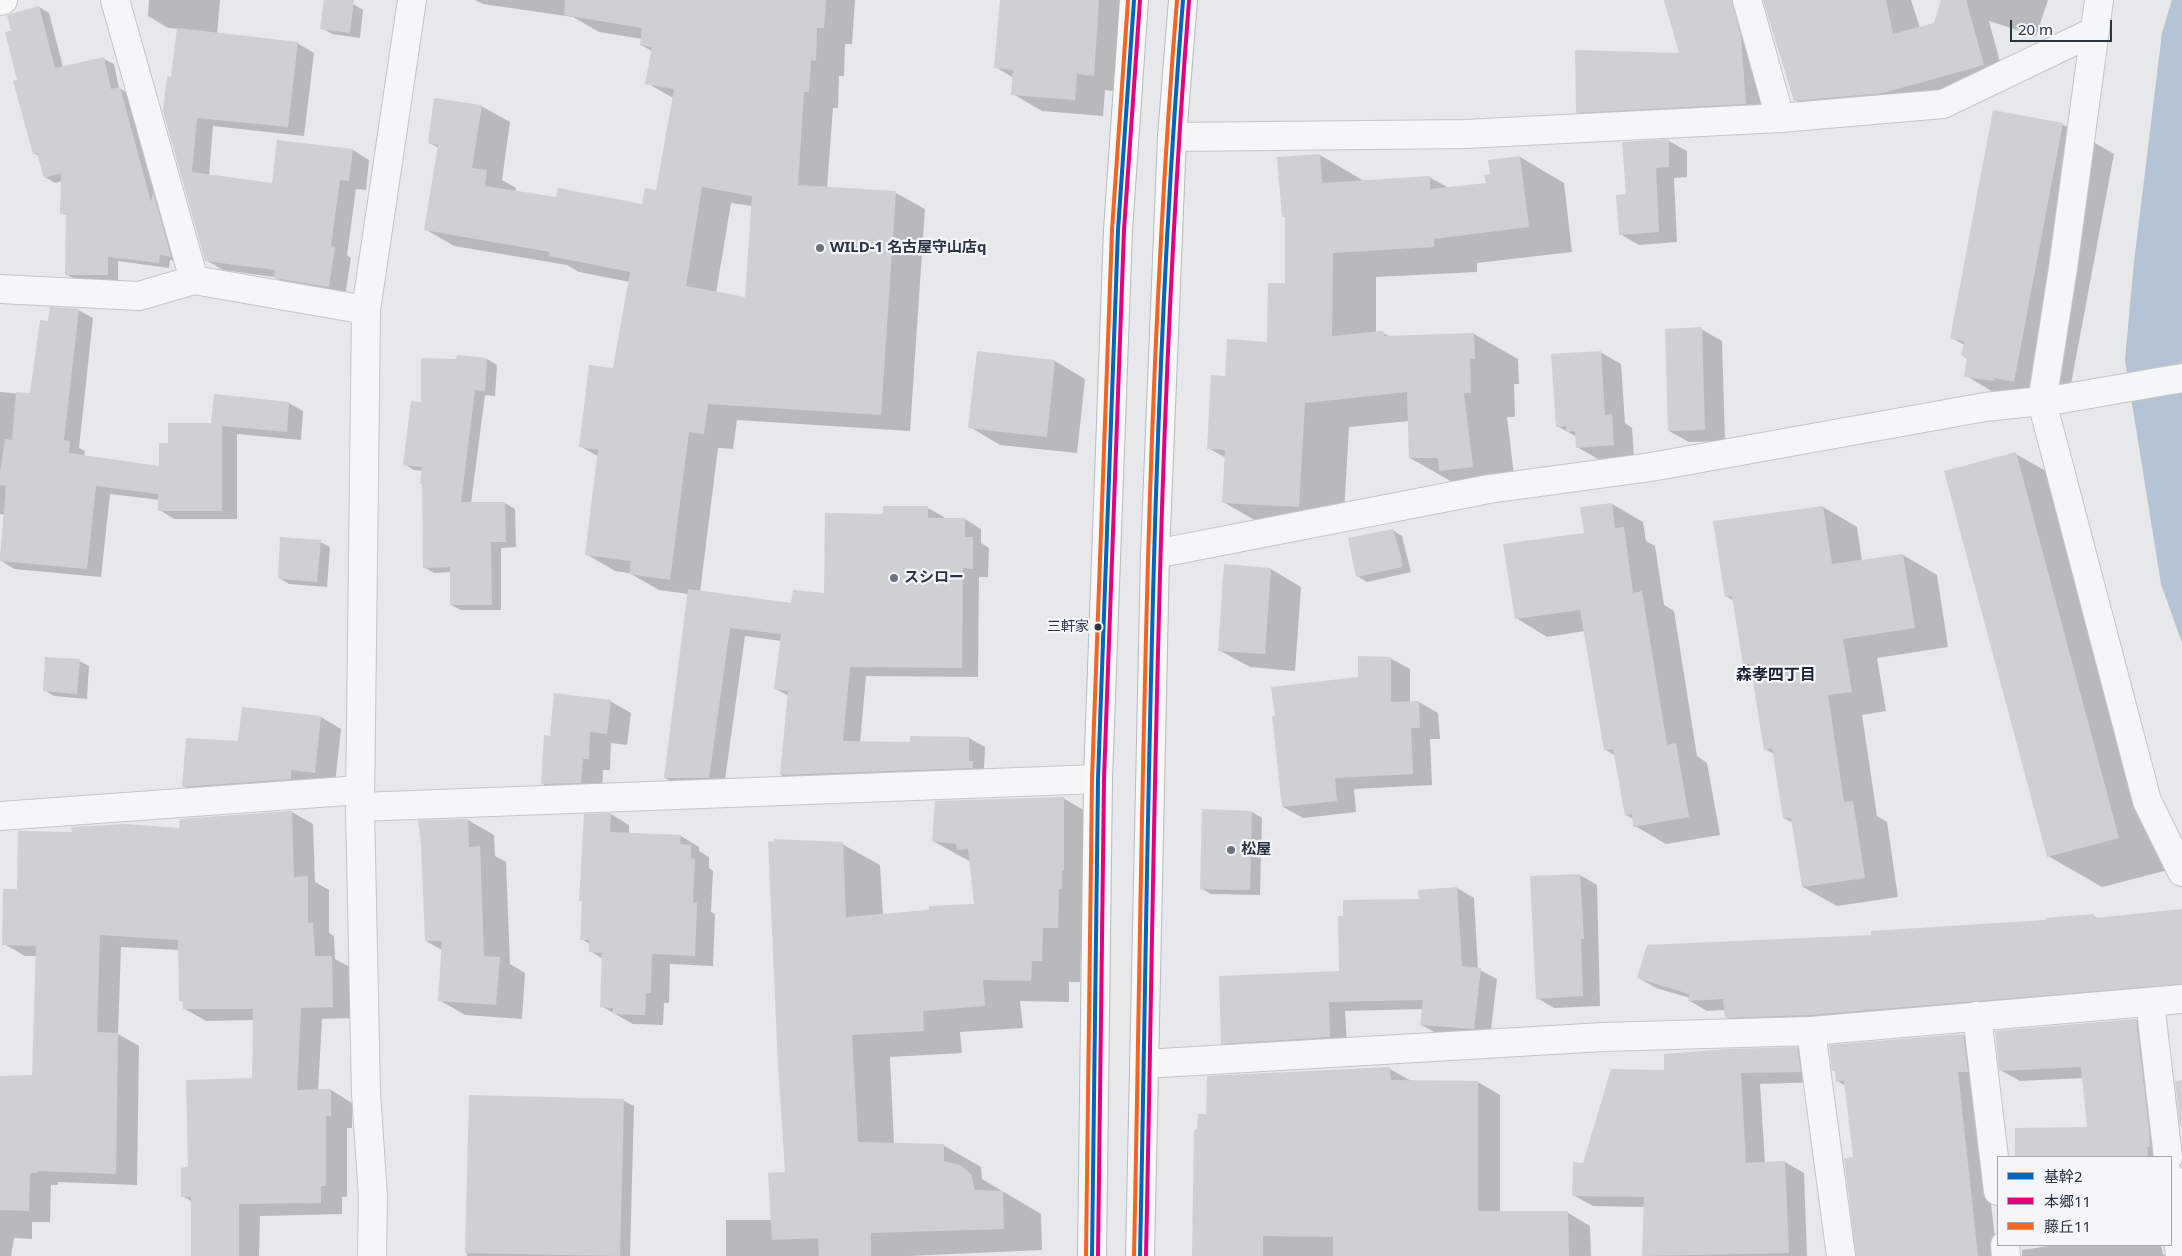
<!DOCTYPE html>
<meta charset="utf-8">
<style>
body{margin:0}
#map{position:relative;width:2182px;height:1256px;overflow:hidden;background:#e6e8ea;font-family:"Noto Sans","Noto Sans JP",sans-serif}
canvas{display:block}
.legend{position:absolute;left:1997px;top:1156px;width:175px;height:90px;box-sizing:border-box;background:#f4f6f9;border:1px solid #a4a8b1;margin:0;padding:6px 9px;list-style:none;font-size:15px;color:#2b3445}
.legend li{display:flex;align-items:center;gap:10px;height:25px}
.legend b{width:25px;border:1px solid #a4a8b1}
.scale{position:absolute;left:2010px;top:20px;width:102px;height:22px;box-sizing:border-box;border:2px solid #2b3445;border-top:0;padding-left:6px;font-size:15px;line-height:18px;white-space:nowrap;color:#2b3445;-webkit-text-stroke:4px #f4f6f9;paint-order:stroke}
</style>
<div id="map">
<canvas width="2182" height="1256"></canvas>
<ul class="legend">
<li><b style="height:6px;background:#0065bd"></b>基幹2</li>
<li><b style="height:6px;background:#e5007d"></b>本郷11</li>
<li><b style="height:6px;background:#f26522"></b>藤丘11</li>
</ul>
<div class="scale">20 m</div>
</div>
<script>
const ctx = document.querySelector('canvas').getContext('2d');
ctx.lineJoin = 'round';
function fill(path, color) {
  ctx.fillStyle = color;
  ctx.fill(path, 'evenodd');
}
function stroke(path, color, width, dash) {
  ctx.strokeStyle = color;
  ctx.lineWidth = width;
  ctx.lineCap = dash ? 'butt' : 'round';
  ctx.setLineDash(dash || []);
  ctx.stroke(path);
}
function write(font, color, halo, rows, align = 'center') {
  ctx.font = font + ' "Noto Sans","Noto Sans JP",sans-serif';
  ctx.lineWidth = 4.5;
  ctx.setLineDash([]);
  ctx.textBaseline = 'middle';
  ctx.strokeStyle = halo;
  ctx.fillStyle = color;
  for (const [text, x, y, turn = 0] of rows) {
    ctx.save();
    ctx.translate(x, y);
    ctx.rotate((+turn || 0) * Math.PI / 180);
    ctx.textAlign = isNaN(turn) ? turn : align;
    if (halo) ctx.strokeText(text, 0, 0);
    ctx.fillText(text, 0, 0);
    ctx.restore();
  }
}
fill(new Path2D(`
 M2172,0H2182V643L2161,584L2125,360L2134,262L2162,33Z`), '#b4c4d5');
fill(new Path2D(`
 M149,0H220L217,34L297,43L314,53L304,136L213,126L209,176L273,185L278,141L353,150L369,160L366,190L356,189L347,255L351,258L345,296L292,287L274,277L223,270L206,260L173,78L179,29L168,28L148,16Z
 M475,0H855L852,44H845L844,76H839L838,108H833L827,188L896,193L925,209L910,431L737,420L733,449L718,448L700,592L792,604L825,594L884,515L928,508L944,517V519H965L981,529V543L989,548L988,577H979L978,677L866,676L860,743H911L912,738H969L985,747L984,769L988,771L797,784L781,775L789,696L776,689L781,641L745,636L724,787H681L665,778L688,594L659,590L629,573L615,571L586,554L599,457L580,446L614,369L630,282L579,272L567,265L454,246L425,229L439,148L429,143L481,106L510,122L502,180L516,188L515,192L557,199L643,206L657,191L673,98L647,83L652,51L641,45L642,39L599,32L573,17L483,4ZM731,203L752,206L746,298L716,293Z
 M1001,0H1125L1122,92L1105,90L1103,116L1042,111L1013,94L1014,78L995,67Z
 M1664,0H1753L1763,113L1594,122L1577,112L1681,54Z
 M1765,0H1911L1927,50L1942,0H2048L2036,36L1989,21L2004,77L1904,104L1815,112L1795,100Z
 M353,4L363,10L360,38L332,34L322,28Z
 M39,7L49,13L63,67L104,59L114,64L119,88L130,94L180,262L170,260L169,268L118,261V280H76L66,274L67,216L62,213V181L55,183L45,177L40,157L34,153L19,81L13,32Z
 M2062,124L2114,154L2066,411L2017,406L1966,376L1968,359L1962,355L1964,345L1952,338Z
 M1669,141L1687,151V177L1674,178L1677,242L1639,245L1620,234L1627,195Z
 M1320,155L1364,181L1429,177L1449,188L1487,184L1492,175L1490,161L1520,157L1564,183L1572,252L1477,263V272L1376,277V333H1383L1391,337L1474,334L1518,359L1519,384H1514L1515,417H1507L1516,492L1454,483L1410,458L1409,421L1349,427L1343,532L1267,527L1223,502L1226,458L1208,448L1226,377L1268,343L1287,285V218L1283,216Z
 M78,310L93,318L79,448L85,451L84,457L160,467L169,444L212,424L289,403L303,411L301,440L237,434V519H174L160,510V500L110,494L101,577L14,569L0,560L4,515L0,514V392L31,395L49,322Z
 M1701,329L1722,341L1725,441L1689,442L1669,431Z
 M1600,352L1621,364L1625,423L1632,428L1634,457L1598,459L1577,447V437L1557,426Z
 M978,353L1055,361L1085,379L1077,453L1000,445L970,427Z
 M458,357L487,359L497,365L495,396L485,395L471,503H505L515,509L516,547L501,548V610H461L451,605V572L434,573L424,567L423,471L414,470L404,464L422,403L458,360Z
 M2016,454L2070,485L2172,869L2102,887L2048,856Z
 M1612,504L1643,522L1646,541L1655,546L1664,605L1674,611L1697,756L1707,763L1720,835L1666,844L1635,826L1633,819L1626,815L1616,756L1606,750L1585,631L1547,637L1516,618Z
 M1823,507L1857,527L1862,561L1903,555L1937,575L1948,647L1877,658L1886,711L1862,715L1877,816L1887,822L1898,897L1837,906L1803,887L1793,823L1784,818L1774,754L1765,749L1752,669L1744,664L1734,601L1726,596Z
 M1392,530L1402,536L1411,572L1367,582L1357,576Z
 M320,542L330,547L327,587L289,584L279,578Z
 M1271,569L1301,587L1295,671L1250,667L1219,650Z
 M1390,658L1410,669V702H1419L1438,713L1440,739H1430L1432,785L1354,789L1356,812L1303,818L1283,807L1359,678Z
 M79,661L89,666L87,699L54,696L44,690Z
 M610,701L631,713L627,745L611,743L610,770H603L602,794L563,796L543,784L551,737Z
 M321,717L341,729L335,784L204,798L183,786L239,743Z
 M1063,798L1101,820L1096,949H1081L1080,982H1069V1002L1020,1001L1023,1028L960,1032L962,1053L890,1057L894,1144L943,1145L981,1167L982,1179L1041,1214L1042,1250L908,1256H726V1220H772L786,1173L842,844L880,865L883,915L976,905L971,862L933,841Z
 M292,812L313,824L315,882L329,890V933L334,936L335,959L353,969L354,1018L322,1019L318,1091L331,1090L352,1103V1128H347V1197H342V1214L260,1216L259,1256H193V1202L182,1196L189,1167L253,1080L254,1020L206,1021L185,1009V1003L180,1000L179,950L121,947L118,1034L139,1046L137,1185L58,1182V1185H51L50,1222H32V1239L14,1238L11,1256H0V1077L34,1076L37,956H25L4,944L18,891L73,833L180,829Z
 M1252,812L1262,818L1260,895L1211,894L1201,888Z
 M611,814L629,825V834L681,836L699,847V851L709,857V868L713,871L711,912L715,914L713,966L670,964L669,1003H664L663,1025L633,1024L601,1006L603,959L590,951L591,945L582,939L583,902L581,901L585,815Z
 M468,820L494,835L495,856L506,862L510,964L525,973L522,1019L465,1015L439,1000L442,950L426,941Z
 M1580,875L1597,885L1600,1006L1554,1008L1537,998Z
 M1457,888L1474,898L1478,969L1497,979L1490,1038L1438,1034L1421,1025L1423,1009L1345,1011L1347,1046L1239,1053L1222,1043L1340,972L1420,900Z
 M2182,911V995L1744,1027L1726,1017L1725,1010L1707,1011L1690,1001V998L1656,988L1639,978L1873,936L2094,916L2099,919Z
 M2136,1020L2155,1031L2170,1157H2017L2016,1129L2088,1128L2084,1078L2020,1081L2000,1070Z
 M1963,1035L1983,1046L1977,1083L1997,1256H1857L1854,1158L1846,1086L1837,1081L1836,1072L1833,1070Z
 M1797,1048L1817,1060L1820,1082L1760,1084L1765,1163L1785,1162L1804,1173L1807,1256H1643L1645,1207L1593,1206L1573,1195L1584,1164L1666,1071Z
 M1390,1069L1413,1082H1478L1500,1095V1213H1568L1590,1226L1591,1256H1193L1199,1132L1208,1116Z
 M470,1097L624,1101L634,1106L630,1256H467Z
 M2056,1245H2161L2163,1254L2166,1256H2022V1250Z`), '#0003');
fill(new Path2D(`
 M324,0H354L350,33L320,29Z
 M565,0H826L824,28H817L816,61L811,60L809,92H804L798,185L896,191L881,415L708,404L704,434L689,432L670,580L629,574L631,561L585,555L598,450L579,447L589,365L613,368L630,272L549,256L550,252L424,230L438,145L428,143L434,98L482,105L472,168L487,170L485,186L556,197L558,188L642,204L645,188L656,190L674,89L645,84L652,47L640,45L642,28L564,15ZM702,187L752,196L745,297L686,286Z
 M1000,0H1099L1094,76L1077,74L1075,100L1011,95L1013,70L994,68Z
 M1664,0H1732L1741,37L1746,104L1576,113L1575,50L1679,53Z
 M1763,0H1886L1893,34L1934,23L1941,0H1966L1984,65L1883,93L1794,101Z
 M39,6L55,68L104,57L111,89L120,87L151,202L153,192L171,257L160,255L159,263L108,257V275H65L66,214H60L61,173L44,178L37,153L33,154L13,81L17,80L5,32L11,31L7,15Z
 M177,28L298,42L288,127L197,118L192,172L272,183L277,140L353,149L349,181L340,180L331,246L335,247L329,287L274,278L275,270L205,261L163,111L167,76L171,77Z
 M1993,110L2063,123L2014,382L1995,378L1994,381L1964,377L1967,357L1961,356L1964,341L1950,339Z
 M1669,139V167L1656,168L1659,232L1619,235L1616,195L1626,194L1622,142Z
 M1320,154L1322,183L1430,176V189L1486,183L1484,175L1490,174L1488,160L1520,156L1529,227L1434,239V247L1333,253L1332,336L1383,331L1384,336L1474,333L1475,359H1470L1471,393H1464L1473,467L1439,471L1438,458H1409L1407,392L1305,403L1299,507L1222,503L1225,450L1207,449L1211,375L1225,376L1227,339L1267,342L1268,283H1285V217H1282L1277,157Z
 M50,307L79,309L64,440L70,441L69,453L159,466V443H168V423H211L214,394L289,402L287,432L222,426V511H158V494L96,486L87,569L0,561L6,486L0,485V473L5,439L12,440L16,392L30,393L40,320L48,321Z
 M1702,327L1705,430L1668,431L1665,329Z
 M977,351L1055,360L1047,437L968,428Z
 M1601,351L1605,415L1612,414L1614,445L1576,448L1575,431L1567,432L1566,426L1556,427L1551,354Z
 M457,355L487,358L485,391L475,390L461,502H505L506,542H491L492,605H450V567L423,568L422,484H420L422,467L403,465L411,401L421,402V358L456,359Z
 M2016,452L2119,838L2047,857L1944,471Z
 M1612,503L1615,528L1624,527L1633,593L1642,591L1667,745L1676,743L1689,817L1633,827L1632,814L1625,816L1613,749L1604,750L1580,610L1515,619L1503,544L1584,533L1580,507Z
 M883,506H928V518H965V537H973V569L963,568L962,668L850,667L843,741L910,742V736L969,737V761H973V768L780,775L788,691L774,689L781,634L730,628L709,778H664L688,589L791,603L793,590L824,593L825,513L883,514Z
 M1823,506L1832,564L1903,554L1915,628L1843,639L1852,692L1828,695L1844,802L1853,801L1865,878L1802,887L1791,818H1783L1772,748L1764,750L1750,664L1743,665L1732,596L1725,597L1713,521Z
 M1393,529L1401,556L1402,567L1356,577L1348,538Z
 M280,537L321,540L317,582L278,579Z
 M1224,564L1271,568L1265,654L1218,651Z
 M1358,656L1391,657V702L1419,701L1420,728H1411L1413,774L1335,778L1337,801L1282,807L1272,716H1275L1271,687L1358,677Z
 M45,657L80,659L77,694L43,691Z
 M554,693L611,700L607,734L590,732L589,759H583L581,783L541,784L544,735L550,736Z
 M242,707L321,716L315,773L291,770V779L182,787L186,738L238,741Z
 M1064,797V870H1062V889H1059L1058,928H1043L1042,961H1032L1031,981L983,980L985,1006L923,1011L924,1031L852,1035L858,1142L944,1144V1161L960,1165L971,1174L975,1190L1003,1191L1004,1229L871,1233V1256H819L818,1238L772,1240L768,1173L785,1172L778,1065L768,842L774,841V839L843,842L846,917L929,910V906L974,904L968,849L957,850L956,844L932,841L935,801Z
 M1202,809L1252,811L1250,890L1200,889Z
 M292,811L294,877L308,876V923L313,922L315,956H332L333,1007L301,1008L297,1090L331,1089V1116H326V1186H321V1203L239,1204V1256H191V1197H181V1168L188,1166L186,1080L252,1078L253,1009H183V1001H179L178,940L100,935L97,1032L118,1033L116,1174L37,1171V1173H30L29,1211L0,1210V1076L32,1075L36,946L2,945L3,889H17L18,831L72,832L71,827L126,824L179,828L180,819Z
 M611,813L610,832L681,835L680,844L691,845V858L695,859L693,902L697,903L695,956L652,954L651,993H646L645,1015L613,1014V1008L600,1007L602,953L589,952V940H580L582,901H579L584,814Z
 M468,819L469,847L480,846L484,956L500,957L496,1005L438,1001L442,941H425L421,845L418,820Z
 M1580,874L1584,939H1581L1583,996L1536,999L1530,876Z
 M1457,887L1462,966L1481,968L1474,1029L1420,1025L1423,1000L1329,1002L1330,1037L1221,1044L1219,976L1339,971L1338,916H1343V900L1419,899L1418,890Z
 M2182,909V984L1810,1015L1725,1018L1723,999L1688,1001L1689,994L1637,978L1647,945L1871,935V931L2046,920L2045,918L2094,914L2095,918Z
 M2136,1019L2149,1129L2150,1147H2147L2148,1157H2015V1128L2087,1127L2081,1067L1999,1071L1995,1031Z
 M1963,1034L1968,1072H1958L1978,1256H1856L1844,1158L1853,1157L1844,1081L1836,1082L1835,1071H1832L1829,1045Z
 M1797,1047L1801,1072L1741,1073L1746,1163L1785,1161L1789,1253L1642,1256L1644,1197L1572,1196L1573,1162L1583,1163L1611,1069L1664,1070V1054L1727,1049Z
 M1390,1067L1391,1080L1478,1081V1211H1568L1569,1256H1333V1237L1263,1236V1256H1192L1194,1130H1197L1198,1114H1206L1207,1076Z
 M2182,1080V1126H2180L2175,1081Z
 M469,1095L624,1099L620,1256L465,1253Z`), '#ced0d3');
const street = new Path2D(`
 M115,0L194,280
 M1747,0L1780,118
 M2099,0L2063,268L2042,402L2147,801L2182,872
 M1172,137L1466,134L1780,118L1943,104L2095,31
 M0,289L139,296L194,280L366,310
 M1155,554L1489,489L1651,467L1985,407L2061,399L2182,378
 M360,807L1098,779
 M0,816L360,790
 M2150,1002L2168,1157
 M1977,1016L1998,1191
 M1811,1031L1841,1256
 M1144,1064L1603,1037L1811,1031L2182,999
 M2171,1178L2180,1256
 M2005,1245L2006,1256
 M372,1256L373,1197L366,1093L360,807L366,310L412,0`);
const primary = new Path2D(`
 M0,1L3,0`);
const highway = new Path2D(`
 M1092,1256L1098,779L1118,230L1134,0
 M1140,1256L1155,554L1172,137L1183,0`);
stroke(street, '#c4c6c8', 30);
stroke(primary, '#c2c5c8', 30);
stroke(highway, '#b8bbbf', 30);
stroke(street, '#f5f6f7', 28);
stroke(primary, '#f8f8f8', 28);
stroke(highway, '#f8f8f8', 28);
stroke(new Path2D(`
 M1092,1256L1098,779L1118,230L1134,0
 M1140,1256C1149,838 1149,417 1183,0`), '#0065bd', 4);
stroke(new Path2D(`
 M1098,1256L1104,779L1124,230L1140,0
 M1146,1256C1155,838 1156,418 1189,1`), '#e5007d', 4);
stroke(new Path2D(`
 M1086,1256L1092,779L1112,230L1128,0
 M1134,1256C1143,837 1143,417 1177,0`), '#f26522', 4);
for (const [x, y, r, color] of [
 [820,248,5,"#6c737f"],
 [894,578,5,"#6c737f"],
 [1098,627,4.5,"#2b3445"],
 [1231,850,5,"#6c737f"]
]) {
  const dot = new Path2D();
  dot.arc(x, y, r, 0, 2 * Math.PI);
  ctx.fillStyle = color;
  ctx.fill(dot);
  stroke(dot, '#f4f6f9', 2);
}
write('14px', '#2b3445', '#f4f6f9', [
 ["三軒家",1089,627]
], 'right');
write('bold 15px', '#2b3445', '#f4f6f9', [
 ["WILD-1 名古屋守山店q",830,248],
 ["スシロー",904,578],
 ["松屋",1241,850]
], 'left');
write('bold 16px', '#1d2536', '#f4f6f9', [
 ["森孝四丁目",1776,675]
]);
</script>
